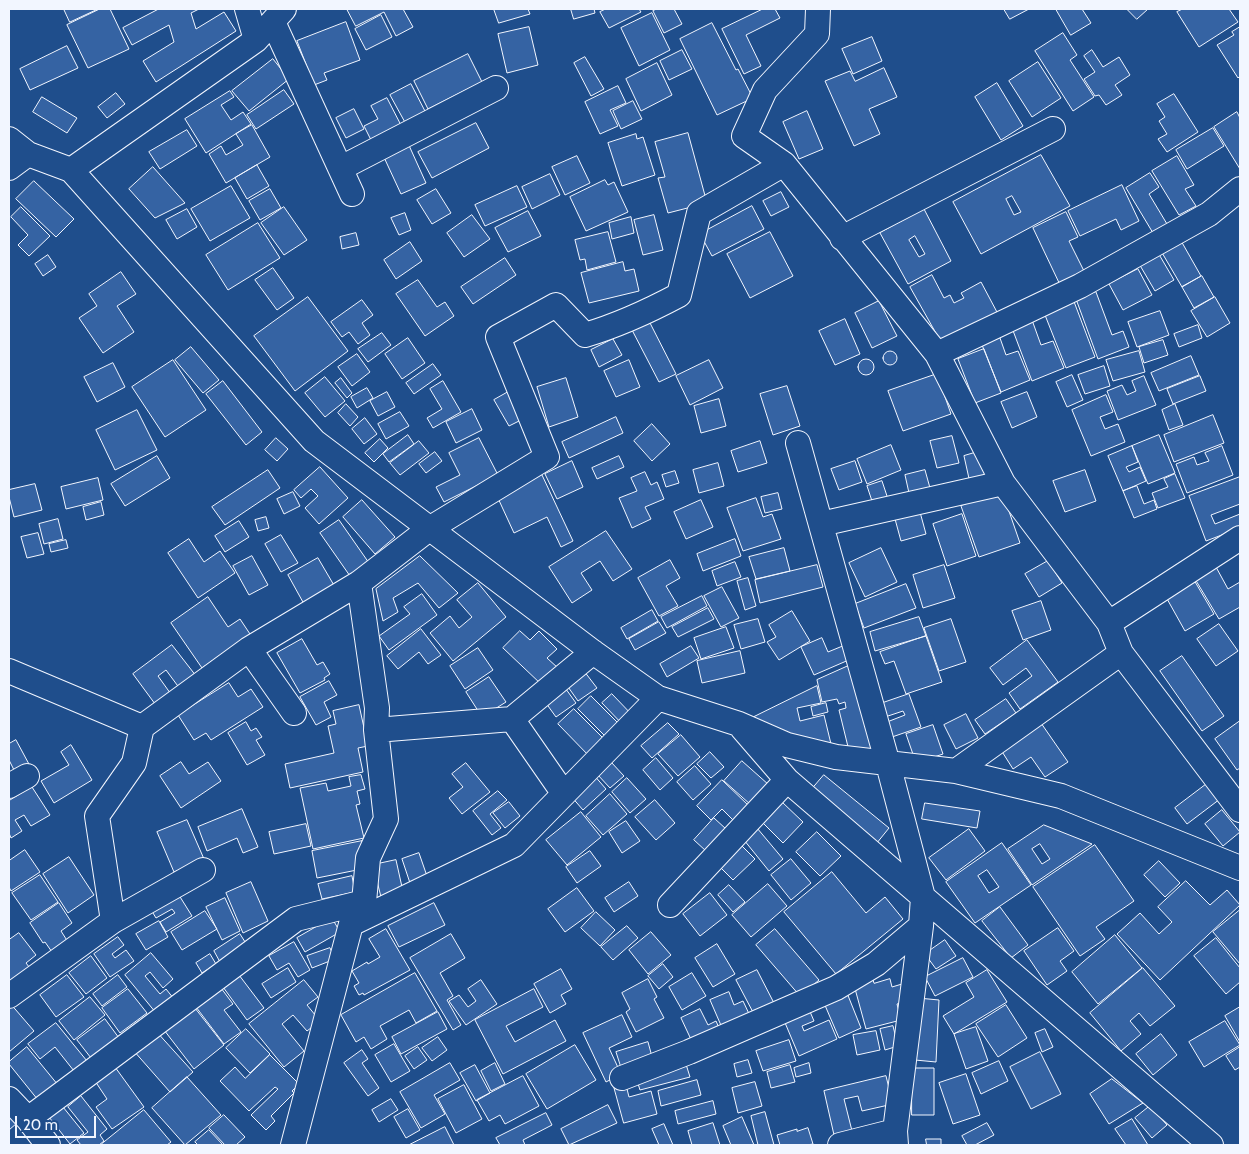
<!DOCTYPE html>
<style>
body{margin:0}
#map{position:relative;width:1249px;height:1154px;overflow:hidden;background:#1f4e8c;font-family:Cabin,sans-serif}
canvas{display:block}
.frame{position:absolute;inset:0;border:10px solid #f2f6ff;pointer-events:none}
.scale{position:absolute;left:15px;top:1116px;width:81px;height:22px;box-sizing:border-box;border:2px solid #f2f6ff;border-top:0;padding-left:6px;font-size:15px;line-height:18px;white-space:nowrap;color:#f2f6ff;-webkit-text-stroke:4px #1f4e8c;paint-order:stroke}
</style>
<div id="map">
<canvas width="1249" height="1154"></canvas>
<div class="frame"></div>
<div class="scale">20 m</div>
</div>
<script>
const ctx = document.querySelector('canvas').getContext('2d');
ctx.lineJoin = 'round';
function fill(path, color) {
  ctx.fillStyle = color;
  ctx.fill(path, 'evenodd');
}
function stroke(path, color, width, dash) {
  ctx.strokeStyle = color;
  ctx.lineWidth = width;
  ctx.lineCap = dash ? 'butt' : 'round';
  ctx.setLineDash(dash || []);
  ctx.stroke(path);
}
const building = new Path2D(`
 M64,9H98L70,22Z
 M100,9H110L129,49L88,68L67,25Z
 M159,9H199L191,13L196,29L224,12L236,31L156,82L143,61L174,42L169,25L132,45L123,28Z
 M347,9H403L413,27L396,36L384,12L356,26Z
 M494,9H528L530,14L499,23Z
 M571,9H594L595,13L574,19Z
 M606,9H639L641,12L609,28L600,12Z
 M657,9H674L682,24L664,33L653,11Z
 M763,9H775L780,18L746,35L761,66L744,74L722,29Z
 M1004,9H1029L1010,19Z
 M1056,9H1082L1091,23L1071,35Z
 M1127,9H1148L1137,19Z
 M1183,9H1229L1238,22L1199,47L1177,12Z
 M652,13L670,50L639,66L621,28Z
 M381,15L392,37L366,50L355,29Z
 M346,22L360,60L324,73L327,80L314,85L297,41Z
 M712,23L736,70L738,69L753,98L717,115L680,39Z
 M529,27L538,65L507,73L498,34Z
 M1240,27V76L1238,78L1217,45L1234,35L1232,32Z
 M1063,33L1077,55L1070,60L1094,97L1073,111L1035,51Z
 M872,37L882,61L853,74L842,49Z
 M67,46L78,68L30,90L20,69Z
 M682,50L692,69L669,80L660,61Z
 M1092,50L1103,67L1119,57L1130,75L1115,85L1122,95L1106,105L1099,95L1095,96L1084,79L1095,72L1084,56Z
 M468,54L482,82L428,109L414,81Z
 M585,57L604,89L591,96L574,63Z
 M273,59L289,79L249,111L232,91Z
 M1038,62L1061,98L1032,117L1009,81Z
 M657,63L672,95L641,111L626,79Z
 M884,68L897,97L869,109L880,134L854,146L825,81L850,71L855,81Z
 M997,83L1023,126L1001,140L975,97Z
 M411,84L427,115L407,126L390,95Z
 M618,86L626,103L610,110L618,126L600,134L585,102Z
 M284,90L294,104L256,129L247,115Z
 M230,91L234,97L221,105L231,120L243,112L251,124L206,153L185,119Z
 M116,93L125,104L107,118L98,107Z
 M1174,94L1198,132L1167,152L1158,139L1167,134L1159,121L1165,117L1157,104Z
 M42,97L77,118L67,133L33,112Z
 M387,98L404,131L374,146L364,126L378,119L371,106Z
 M633,101L642,119L621,129L613,111Z
 M354,109L364,129L346,138L336,118Z
 M807,111L823,149L799,159L783,122Z
 M1237,112L1240,118V169L1214,127Z
 M476,123L489,148L432,178L418,152Z
 M252,125L270,157L226,183L209,154L221,146L226,155L243,145L236,134Z
 M1213,128L1224,146L1187,169L1176,150Z
 M187,130L197,146L160,169L149,152Z
 M688,133L707,203L668,213L658,178L665,177L655,142Z
 M636,134L637,139L643,137L655,175L622,186L608,143Z
 M407,141L426,183L401,194L382,153Z
 M1041,155L1070,206L981,254L953,202ZM1012,196L1021,212L1014,215L1006,199Z
 M577,156L590,183L565,195L552,167Z
 M1177,156L1194,185L1185,189L1196,206L1179,215L1152,171Z
 M257,165L269,186L247,199L235,178Z
 M153,167L185,203L155,218L129,189Z
 M1150,173L1159,187L1149,194L1167,224L1153,233L1126,188Z
 M550,174L560,195L532,209L522,187Z
 M605,180L608,185L614,182L628,212L586,231L570,197Z
 M34,181L74,219L56,237L16,199Z
 M1122,185L1139,221L1121,230L1116,219L1080,236L1068,211Z
 M231,186L250,218L210,241L191,209Z
 M517,186L527,207L485,226L475,205Z
 M270,189L281,208L260,220L249,201Z
 M436,189L451,213L432,224L417,200Z
 M781,192L789,207L771,216L763,201Z
 M752,206L764,229L712,256L700,234Z
 M21,207L50,236L29,256L18,245L28,235L11,217Z
 M284,207L307,240L284,255L261,223Z
 M187,209L197,227L177,239L166,220Z
 M924,209L951,261L908,284L880,233ZM915,236L925,254L919,257L909,240Z
 M528,211L541,236L508,252L495,228Z
 M1066,212L1078,237L1069,241L1087,277L1062,289L1033,228Z
 M405,213L411,230L399,235L391,218Z
 M472,215L490,239L464,257L447,233Z
 M654,215L663,250L643,255L634,220Z
 M631,217L634,233L612,239L609,223Z
 M258,223L280,258L228,290L206,255Z
 M608,232L616,262L587,270L585,259L580,260L575,240Z
 M770,232L793,276L750,298L727,254Z
 M356,233L359,245L342,249L340,237Z
 M1180,239L1201,276L1182,287L1161,251Z
 M410,242L422,261L396,279L384,260Z
 M1157,251L1174,280L1155,291L1138,262Z
 M48,255L56,267L43,276L35,264Z
 M505,258L516,275L473,304L461,287Z
 M623,262L625,271L634,269L639,291L589,303L581,273Z
 M273,268L294,298L277,310L255,280Z
 M1138,269L1152,295L1123,310L1109,284Z
 M121,272L136,294L117,306L134,332L103,353L79,318L97,306L89,294Z
 M932,275L944,298L950,295L954,303L964,298L961,293L981,282L998,314L942,344L910,287Z
 M1202,276L1214,297L1194,308L1182,287Z
 M418,280L437,307L445,302L454,316L425,336L396,294Z
 M1096,292L1112,335L1123,331L1129,347L1098,359L1076,299Z
 M308,297L348,351L295,391L254,336Z
 M1215,297L1230,323L1207,337L1191,311Z
 M1073,299L1095,357L1066,368L1043,310Z
 M362,300L373,315L362,323L370,335L358,344L349,332L342,337L331,322Z
 M879,301L897,336L872,348L855,313Z
 M1160,311L1169,335L1137,347L1128,322Z
 M845,319L860,354L835,365L819,331Z
 M1032,320L1041,345L1053,341L1064,368L1032,381L1012,328Z
 M649,321L676,374L659,382L632,330Z
 M1198,325L1202,338L1179,347L1174,334Z
 M382,333L391,345L368,362L358,349Z
 M408,338L425,363L402,379L385,354Z
 M1000,338L1006,355L1018,351L1030,380L1001,392L982,345Z
 M613,339L622,355L599,367L591,350Z
 M1163,340L1168,355L1144,363L1139,347Z
 M191,347L219,380L203,393L175,360Z
 M984,349L1001,393L975,403L958,359Z
 M883 358a7 7 0 1 1 14 0a7 7 0 1 1-14 0Z
 M1139,351L1145,372L1113,381L1106,360Z
 M357,354L370,372L352,386L338,367Z
 M1191,356L1199,375L1159,391L1151,373Z
 M858 367a8 8 0 1 1 16 0a8 8 0 1 1-16 0Z
 M173,360L206,410L165,437L132,387Z
 M629,360L640,387L616,397L604,371Z
 M709,360L723,388L690,405L676,376Z
 M113,363L125,387L97,402L84,377Z
 M433,364L441,375L414,394L406,383Z
 M1104,366L1110,386L1085,394L1078,375Z
 M937,374L951,414L903,431L888,391Z
 M1072,375L1083,400L1067,407L1056,382Z
 M1144,376L1156,405L1118,420L1107,391L1122,385L1127,395L1136,391L1132,381Z
 M1200,376L1206,391L1173,404L1167,389Z
 M325,377L345,401L325,417L305,393Z
 M341,378L352,393L347,398L335,383Z
 M566,378L578,417L549,427L537,387Z
 M223,381L262,432L246,445L206,394Z
 M443,381L461,412L433,428L427,418L442,409L430,389Z
 M787,386L800,426L773,435L760,394Z
 M367,388L373,398L357,408L351,397Z
 M510,391L525,418L509,426L494,400Z
 M387,392L395,407L378,416L370,401Z
 M1027,392L1037,417L1012,428L1001,402Z
 M1106,395L1113,412L1100,417L1105,429L1118,424L1125,442L1091,456L1072,410Z
 M719,399L726,426L701,433L694,406Z
 M346,404L358,417L350,426L338,413Z
 M1175,404L1183,425L1169,430L1162,410Z
 M472,409L482,430L456,443L446,422Z
 M137,410L157,450L115,470L96,430Z
 M400,412L409,426L386,439L378,424Z
 M1213,415L1224,443L1174,462L1164,435Z
 M616,417L623,433L569,458L562,442Z
 M365,418L377,434L364,444L352,429Z
 M652,424L670,444L652,461L634,441Z
 M408,435L414,444L389,462L383,454Z
 M1159,435L1175,473L1148,484L1132,446Z
 M952,436L959,463L937,468L930,441Z
 M276,438L288,449L277,461L265,450Z
 M479,438L498,475L444,502L436,487L460,475L449,453Z
 M380,439L388,448L374,462L365,453Z
 M419,441L429,453L400,475L390,463Z
 M760,441L767,463L738,472L731,451Z
 M891,445L901,470L867,484L857,459Z
 M1132,446L1138,462L1126,467L1129,472L1140,467L1146,481L1123,491L1108,456Z
 M1222,446L1233,475L1187,493L1176,464L1194,457L1197,465L1209,461L1205,453Z
 M981,451L988,478L970,483L964,456Z
 M435,452L442,461L426,473L419,464Z
 M157,456L170,478L125,506L111,484Z
 M619,456L624,467L597,479L592,468Z
 M572,461L583,487L557,499L545,474Z
 M855,461L862,482L839,490L831,469Z
 M718,463L724,486L699,493L693,470Z
 M320,467L348,498L319,524L305,508L318,496L311,489L301,498L294,490Z
 M268,470L280,488L225,525L212,507Z
 M925,470L930,488L909,493L905,475Z
 M1085,470L1096,501L1065,512L1053,481Z
 M675,471L679,483L666,487L662,475Z
 M645,472L651,485L657,482L664,499L645,507L651,519L632,528L619,498L637,491L631,478Z
 M1175,474L1185,498L1158,508L1152,493L1168,487L1164,479Z
 M542,475L573,541L561,547L547,517L514,533L497,496Z
 M1240,477V504L1211,515L1215,524L1240,514V528L1206,541L1189,496Z
 M98,478L103,500L66,509L61,487Z
 M882,481L888,499L873,504L867,486Z
 M35,484L42,510L14,517L9,497V490Z
 M1137,486L1144,504L1154,500L1157,509L1134,518L1123,491Z
 M1002,491L1020,543L979,557L961,506Z
 M293,492L300,506L284,514L277,499Z
 M778,493L782,509L765,513L761,497Z
 M756,498L763,517L772,514L781,539L743,551L727,508Z
 M362,500L395,537L375,554L343,517Z
 M701,500L713,527L686,539L674,512Z
 M101,502L104,515L86,520L83,507Z
 M920,512L926,534L901,541L895,519Z
 M962,514L976,556L947,566L933,524Z
 M266,517L269,528L258,531L255,520Z
 M58,519L63,539L44,544L39,524Z
 M339,520L369,563L350,576L320,533Z
 M239,521L249,537L225,552L215,536Z
 M606,531L632,569L613,581L600,561L581,573L592,590L572,603L549,567Z
 M38,533L44,554L27,558L21,537Z
 M281,535L298,563L281,572L265,544Z
 M189,539L204,562L220,551L235,573L198,598L168,553Z
 M735,539L741,556L703,571L697,554Z
 M66,540L68,548L51,552L49,544Z
 M784,548L790,571L756,579L749,557Z
 M881,548L897,582L865,597L849,563Z
 M252,556L268,585L249,595L233,566Z
 M420,556L458,593L439,608L418,583L393,598L398,612L383,621L376,589Z
 M318,558L335,587L304,604L288,575Z
 M670,560L680,578L666,586L678,606L659,616L638,578Z
 M1048,561L1062,583L1039,597L1025,574Z
 M735,562L741,577L717,586L712,571Z
 M817,565L823,587L760,603L755,580Z
 M944,565L955,598L923,608L913,575Z
 M1216,567L1228,589L1240,582V607L1219,619L1195,579Z
 M748,578L756,606L745,610L737,581Z
 M1194,580L1214,614L1185,631L1166,597Z
 M478,583L506,617L453,661L430,633L450,616L459,628L472,617L457,600Z
 M906,584L916,608L864,628L855,604Z
 M722,587L739,618L721,627L704,596Z
 M422,594L437,615L389,650L379,636L410,614L404,607Z
 M702,596L707,606L667,628L661,617Z
 M208,597L228,627L240,619L250,634L202,668L171,623Z
 M1041,601L1051,630L1023,640L1012,611Z
 M708,608L714,619L678,637L672,627Z
 M652,610L658,621L627,639L621,628Z
 M792,611L810,641L779,660L767,642L776,637L769,625Z
 M919,617L926,636L875,651L870,632Z
 M758,619L765,642L741,649L734,625Z
 M951,619L966,662L939,671L924,628Z
 M659,622L666,633L635,650L629,639Z
 M1219,624L1238,651L1216,666L1197,639Z
 M726,627L734,648L701,659L694,638Z
 M421,629L441,655L428,664L419,652L398,669L387,656Z
 M520,631L530,640L539,631L557,649L547,658L558,668L542,685L503,648Z
 M926,636L942,682L906,694L894,661L885,664L880,652Z
 M822,638L828,652L845,645L851,659L814,675L801,647Z
 M302,639L317,665L323,662L330,674L324,678L325,680L300,693L277,653Z
 M1027,640L1058,682L1020,709L1009,693L1032,676L1026,668L1003,685L990,668Z
 M172,645L200,681L183,693L166,670L158,676L173,697L158,708L133,674Z
 M691,646L699,658L667,677L660,664Z
 M478,648L493,670L465,689L450,666Z
 M740,651L745,673L702,683L697,661Z
 M1182,656L1224,716L1202,731L1160,671Z
 M855,663L874,750L850,755L839,710L846,708L845,702L839,704L837,699L822,702L817,680Z
 M584,671L597,688L578,701L566,684Z
 M489,677L506,702L482,717L466,692Z
 M329,681L337,695L324,702L331,717L316,725L300,697Z
 M229,683L238,697L251,689L263,707L211,740L206,733L194,740L178,715Z
 M563,685L576,703L556,717L543,699Z
 M817,686L821,703L797,708L800,721L824,715L831,744L754,726L752,718Z
 M612,694L636,719L626,728L602,703Z
 M909,694L921,727L892,737L887,722L905,715L903,711L885,717L880,704Z
 M591,696L624,729L611,742L578,709Z
 M1006,699L1016,713L985,734L975,720Z
 M826,703L828,712L813,716L811,707Z
 M359,705L368,746L358,748L363,772L290,788L285,764L334,753L328,726L336,724L333,711Z
 M574,709L607,742L591,758L558,724Z
 M966,714L978,738L956,749L944,725Z
 M1240,721V768L1237,770L1215,739Z
 M246,722L251,731L256,728L262,737L256,740L265,755L247,765L228,733Z
 M668,723L679,734L652,758L641,746Z
 M1041,723L1068,762L1045,777L1031,757L1013,769L1001,750Z
 M933,725L943,754L916,763L906,734Z
 M681,735L700,757L678,776L658,754Z
 M16,740L30,766L16,774L9,760V744Z
 M71,745L92,780L54,803L41,781L69,765L61,752Z
 M710,752L724,767L711,778L697,764Z
 M656,758L673,778L660,790L643,770Z
 M742,761L769,785L751,805L724,781Z
 M181,762L189,774L208,762L221,781L181,808L160,776Z
 M611,762L624,776L610,788L597,774Z
 M466,763L490,792L462,814L449,798L463,787L452,774Z
 M695,766L711,784L693,800L677,782Z
 M593,774L606,789L583,810L570,795Z
 M361,775L365,789L357,791L360,804L356,805L364,838L313,849L300,788L326,783L328,791L351,786L349,777Z
 M824,775L889,828L872,849L807,795Z
 M627,778L646,799L630,813L612,792Z
 M722,780L749,806L734,821L722,809L711,820L697,806Z
 M1208,783L1220,799L1187,824L1175,808Z
 M32,787L50,815L31,826L24,815L15,820L22,831L11,838L9,833V801Z
 M498,791L507,800L490,814L501,828L492,835L473,811Z
 M610,794L627,814L603,835L586,816Z
 M655,800L675,823L656,840L635,817Z
 M509,802L520,816L505,828L493,813Z
 M782,802L803,822L783,843L762,822Z
 M925,803L980,811L977,828L922,819Z
 M242,809L258,847L243,853L237,838L207,851L198,827Z
 M1222,810L1240,832L1223,846L1205,824Z
 M581,812L601,837L567,865L546,840Z
 M714,818L726,829L706,851L694,840Z
 M187,820L204,859L174,872L157,832Z
 M626,821L640,841L622,853L609,832Z
 M306,824L311,846L274,854L269,832Z
 M1044,825L1092,844L1032,885L1008,849ZM1040,844L1050,859L1042,864L1032,849Z
 M757,828L783,859L769,871L744,840Z
 M969,829L985,851L946,880L929,858Z
 M817,832L841,856L820,876L796,852Z
 M362,841L357,870L317,878L312,851Z
 M1002,843L1031,885L975,923L946,882ZM987,870L999,887L989,893L978,876Z
 M1095,845L1134,901L1096,927L1105,939L1080,956L1033,887Z
 M742,846L755,859L733,880L720,867Z
 M25,850L40,872L11,891L9,887V861Z
 M590,851L601,866L577,883L566,867Z
 M419,853L428,879L411,886L402,859Z
 M69,857L94,895L68,913L43,874Z
 M791,859L811,883L791,900L771,875Z
 M396,860L404,896L382,901L373,865Z
 M1159,861L1180,883L1165,897L1144,875Z
 M832,872L866,913L885,897L903,919L836,974L784,912Z
 M40,875L58,902L31,920L12,893Z
 M352,876L355,892L322,899L318,884Z
 M1186,881L1210,905L1227,890L1240,905L1160,980L1117,934L1140,913L1159,934L1172,922L1158,907Z
 M251,882L268,921L243,933L226,893Z
 M629,882L638,896L614,912L605,898Z
 M768,884L787,906L751,937L732,915Z
 M729,885L745,902L733,912L718,895Z
 M577,888L594,911L565,932L548,909Z
 M177,892L192,916L166,932L160,922L175,913L172,909L156,918L150,908Z
 M710,893L727,915L700,936L683,914Z
 M225,898L240,931L222,940L206,907Z
 M59,903L72,923L61,931L68,942L52,952L45,942L43,943L30,923Z
 M434,903L445,925L399,947L388,926Z
 M1000,907L1028,945L1011,958L982,921Z
 M1240,910V964L1213,932Z
 M205,911L217,929L182,950L171,932Z
 M596,912L615,930L600,946L581,928Z
 M332,918L340,932L305,952L297,938Z
 M159,921L168,937L146,950L136,934Z
 M627,926L638,938L613,960L601,947Z
 M1058,928L1074,951L1060,961L1067,971L1047,985L1024,951Z
 M386,929L410,970L364,995L363,993L359,995L354,986L359,983L352,971L367,962L368,964L380,957L369,939Z
 M775,929L819,980L800,996L756,945Z
 M651,932L671,955L648,974L629,950Z
 M19,933L36,955L26,963L33,972L13,987L9,981V940Z
 M240,934L247,945L220,962L214,951Z
 M451,934L465,958L440,973L453,996L447,1000L461,1025L453,1030L410,958Z
 M1115,935L1142,968L1098,1004L1072,972Z
 M118,937L124,945L112,954L115,958L126,950L134,961L110,977L94,954Z
 M1216,938L1240,968V982L1226,994L1194,956Z
 M945,940L956,956L936,969L925,954Z
 M294,942L310,970L298,977L289,963L277,970L269,956Z
 M717,944L735,974L713,987L695,958Z
 M330,948L335,959L312,968L307,956Z
 M151,953L173,979L163,988L150,972L145,976L160,994L166,989L174,999L156,1013L125,975Z
 M210,954L216,964L202,973L196,963Z
 M91,956L107,978L86,994L69,973Z
 M963,958L973,977L935,996L925,977Z
 M663,964L673,977L659,989L648,976Z
 M288,968L296,982L271,998L262,984Z
 M1143,968L1175,1006L1150,1026L1139,1013L1130,1021L1141,1034L1121,1051L1090,1013Z
 M561,969L572,989L561,995L566,1004L550,1013L534,984Z
 M757,970L775,1005L755,1016L736,980Z
 M987,970L1007,1002L954,1034L943,1016L974,997L966,983Z
 M415,973L437,1011L416,1023L409,1010L380,1026L387,1039L371,1049L364,1037L356,1042L341,1015Z
 M692,973L706,996L682,1010L669,987Z
 M67,975L84,997L56,1017L40,995Z
 M118,975L127,987L102,1006L93,994Z
 M239,975L264,1008L247,1020L223,987Z
 M648,979L657,997L654,999L664,1018L636,1032L626,1012L630,1009L622,993Z
 M890,979L892,987L902,984L907,1001L897,1004L901,1020L866,1029L854,985L873,980L874,983Z
 M304,980L318,997L307,1005L320,1021L307,1031L293,1015L282,1024L304,1051L284,1067L249,1024Z
 M481,980L497,1004L466,1025L449,1001L459,995L468,1007L476,1001L468,989Z
 M221,988L233,1004L224,1010L241,1032L224,1044L196,1007Z
 M128,989L147,1013L120,1033L102,1008Z
 M534,989L543,1007L506,1026L515,1042L555,1020L566,1041L503,1074L475,1020Z
 M729,992L734,1005L743,1001L751,1018L723,1030L710,1000Z
 M847,993L861,1028L839,1038L824,1003Z
 M90,997L105,1015L74,1040L59,1021Z
 M918,998L939,1000L936,1062L915,1060Z
 M9,1002L34,1031L9,1052Z
 M191,1003L224,1045L194,1069L161,1026Z
 M1006,1005L1027,1038L998,1057L976,1024Z
 M808,1007L814,1021L802,1026L804,1031L829,1020L837,1039L799,1056L783,1018Z
 M1240,1007V1042L1225,1016Z
 M700,1009L708,1025L716,1021L722,1035L695,1048L681,1018Z
 M438,1012L447,1029L401,1054L392,1037Z
 M622,1015L632,1037L609,1048L621,1074L606,1082L583,1033Z
 M105,1019L119,1038L91,1058L77,1040Z
 M1225,1021L1240,1045L1204,1067L1189,1042Z
 M56,1023L87,1061L74,1071L55,1047L40,1059L28,1044Z
 M893,1026L898,1046L885,1050L880,1029Z
 M976,1027L988,1061L966,1069L954,1034Z
 M246,1029L270,1054L250,1073L226,1048Z
 M1045,1029L1053,1047L1042,1052L1035,1033Z
 M155,1030L193,1072L170,1092L133,1050Z
 M876,1031L880,1050L857,1055L853,1035Z
 M1161,1034L1177,1055L1153,1075L1136,1054Z
 M438,1037L447,1050L432,1061L422,1048Z
 M789,1040L796,1061L763,1071L756,1051Z
 M648,1042L654,1064L623,1074L616,1052Z
 M394,1044L410,1071L391,1082L375,1055Z
 M575,1045L596,1080L547,1109L526,1074Z
 M27,1047L58,1085L38,1100L9,1064V1062Z
 M418,1047L427,1060L414,1069L405,1056Z
 M1240,1047V1067L1235,1070L1226,1056Z
 M362,1050L368,1059L362,1063L379,1088L368,1096L344,1063Z
 M1040,1052L1061,1094L1031,1109L1010,1067Z
 M270,1055L299,1084L292,1091L294,1093L271,1116L275,1121L266,1130L251,1115L278,1089L275,1087L249,1111L220,1081L235,1067L245,1078Z
 M748,1060L752,1073L737,1077L734,1064Z
 M685,1061L690,1077L640,1090L635,1074Z
 M999,1061L1008,1081L981,1094L972,1073Z
 M450,1063L460,1080L434,1095L445,1114L421,1128L400,1092Z
 M495,1063L505,1084L491,1091L481,1071Z
 M809,1063L811,1073L796,1077L794,1068Z
 M475,1065L490,1093L476,1101L460,1073Z
 M790,1065L795,1082L771,1088L767,1072Z
 M115,1067L144,1107L112,1129L96,1107L107,1099L95,1081Z
 M912,1068H934V1115H912Z
 M966,1074L980,1115L953,1124L939,1083Z
 M523,1076L539,1106L505,1124L500,1115L489,1121L477,1100Z
 M886,1076L893,1104L862,1111L858,1096L844,1099L852,1131L834,1135L824,1091Z
 M187,1077L221,1115L185,1145L152,1108Z
 M1112,1079L1143,1103L1109,1124L1090,1094Z
 M697,1080L701,1095L661,1106L658,1091Z
 M755,1082L762,1106L738,1113L732,1088Z
 M613,1083L626,1085L629,1097L651,1091L657,1114L624,1123Z
 M464,1085L482,1119L456,1133L438,1099Z
 M81,1096L107,1129L100,1135L104,1141L99,1145H81L77,1140L88,1132L68,1107Z
 M391,1099L398,1110L379,1122L372,1110Z
 M713,1101L716,1114L678,1124L675,1111Z
 M608,1105L617,1123L569,1145L561,1129Z
 M1150,1106L1167,1125L1152,1138L1135,1118Z
 M63,1107L84,1133L70,1144L49,1117Z
 M408,1109L420,1130L406,1138L394,1117Z
 M144,1110L171,1142L167,1145H103L102,1144Z
 M765,1112L774,1145H758L751,1116Z
 M9,1113L17,1123L9,1130Z
 M546,1113L552,1125L523,1140L525,1145H500L496,1138Z
 M224,1115L245,1137L236,1145H225L209,1128Z
 M742,1117L754,1145H731L723,1126Z
 M1132,1119L1148,1145H1126L1115,1129Z
 M713,1123L720,1145H692L688,1131Z
 M987,1123L994,1135L975,1145H967L962,1136Z
 M664,1124L673,1145H659L652,1129Z
 M445,1127L454,1145H409Z
 M808,1128L813,1144L807,1145H780L777,1135L797,1129V1131Z
 M209,1130L223,1145H198L195,1142Z
 M926,1139H941V1145H927Z`);
fill(building, '#3563a3');
stroke(building, '#f2f6ff', 1);
const street = new Path2D(`
 M247,9L256,40
 M818,9L817,34L765,90L744,136L784,164L937,354L1003,483L1109,623L1121,653L1240,810
 M273,22L352,194
 M9,139L28,154L71,170L314,441L593,652L658,698L739,724L787,745L836,757L956,771L1061,796L1240,868
 M9,168L28,154
 M341,168L496,88
 M71,170L256,40L284,9
 M842,238L1053,129
 M937,354L1080,286L1209,214L1240,189
 M798,443L888,764L923,897L1211,1145
 M821,524L1003,483
 M1109,623L1240,538
 M249,649L294,713
 M9,671L142,727
 M512,719L593,652
 M742,728L787,780L923,897L921,926L895,1131L896,1145
 M376,730L512,719L564,794
 M956,771L1121,653
 M9,786L27,776
 M670,905L787,780
 M113,921L97,816L134,763L142,727L249,649L359,583L429,529L547,457L498,337L556,305L585,335C619,325 649,311 679,295L699,213L784,164
 M351,924L514,845L658,698
 M9,996L113,921L203,870
 M622,1078L689,1052L836,988L876,964L921,926
 M9,1099L28,1119L48,1145
 M28,1119L296,919L364,902
 M293,1145L351,924L364,902L368,858L386,819L376,730L377,708L359,583
 M840,1145L895,1131`);
stroke(street, '#f2f6ff', 26);
stroke(street, '#1f4e8c', 24);
</script>
